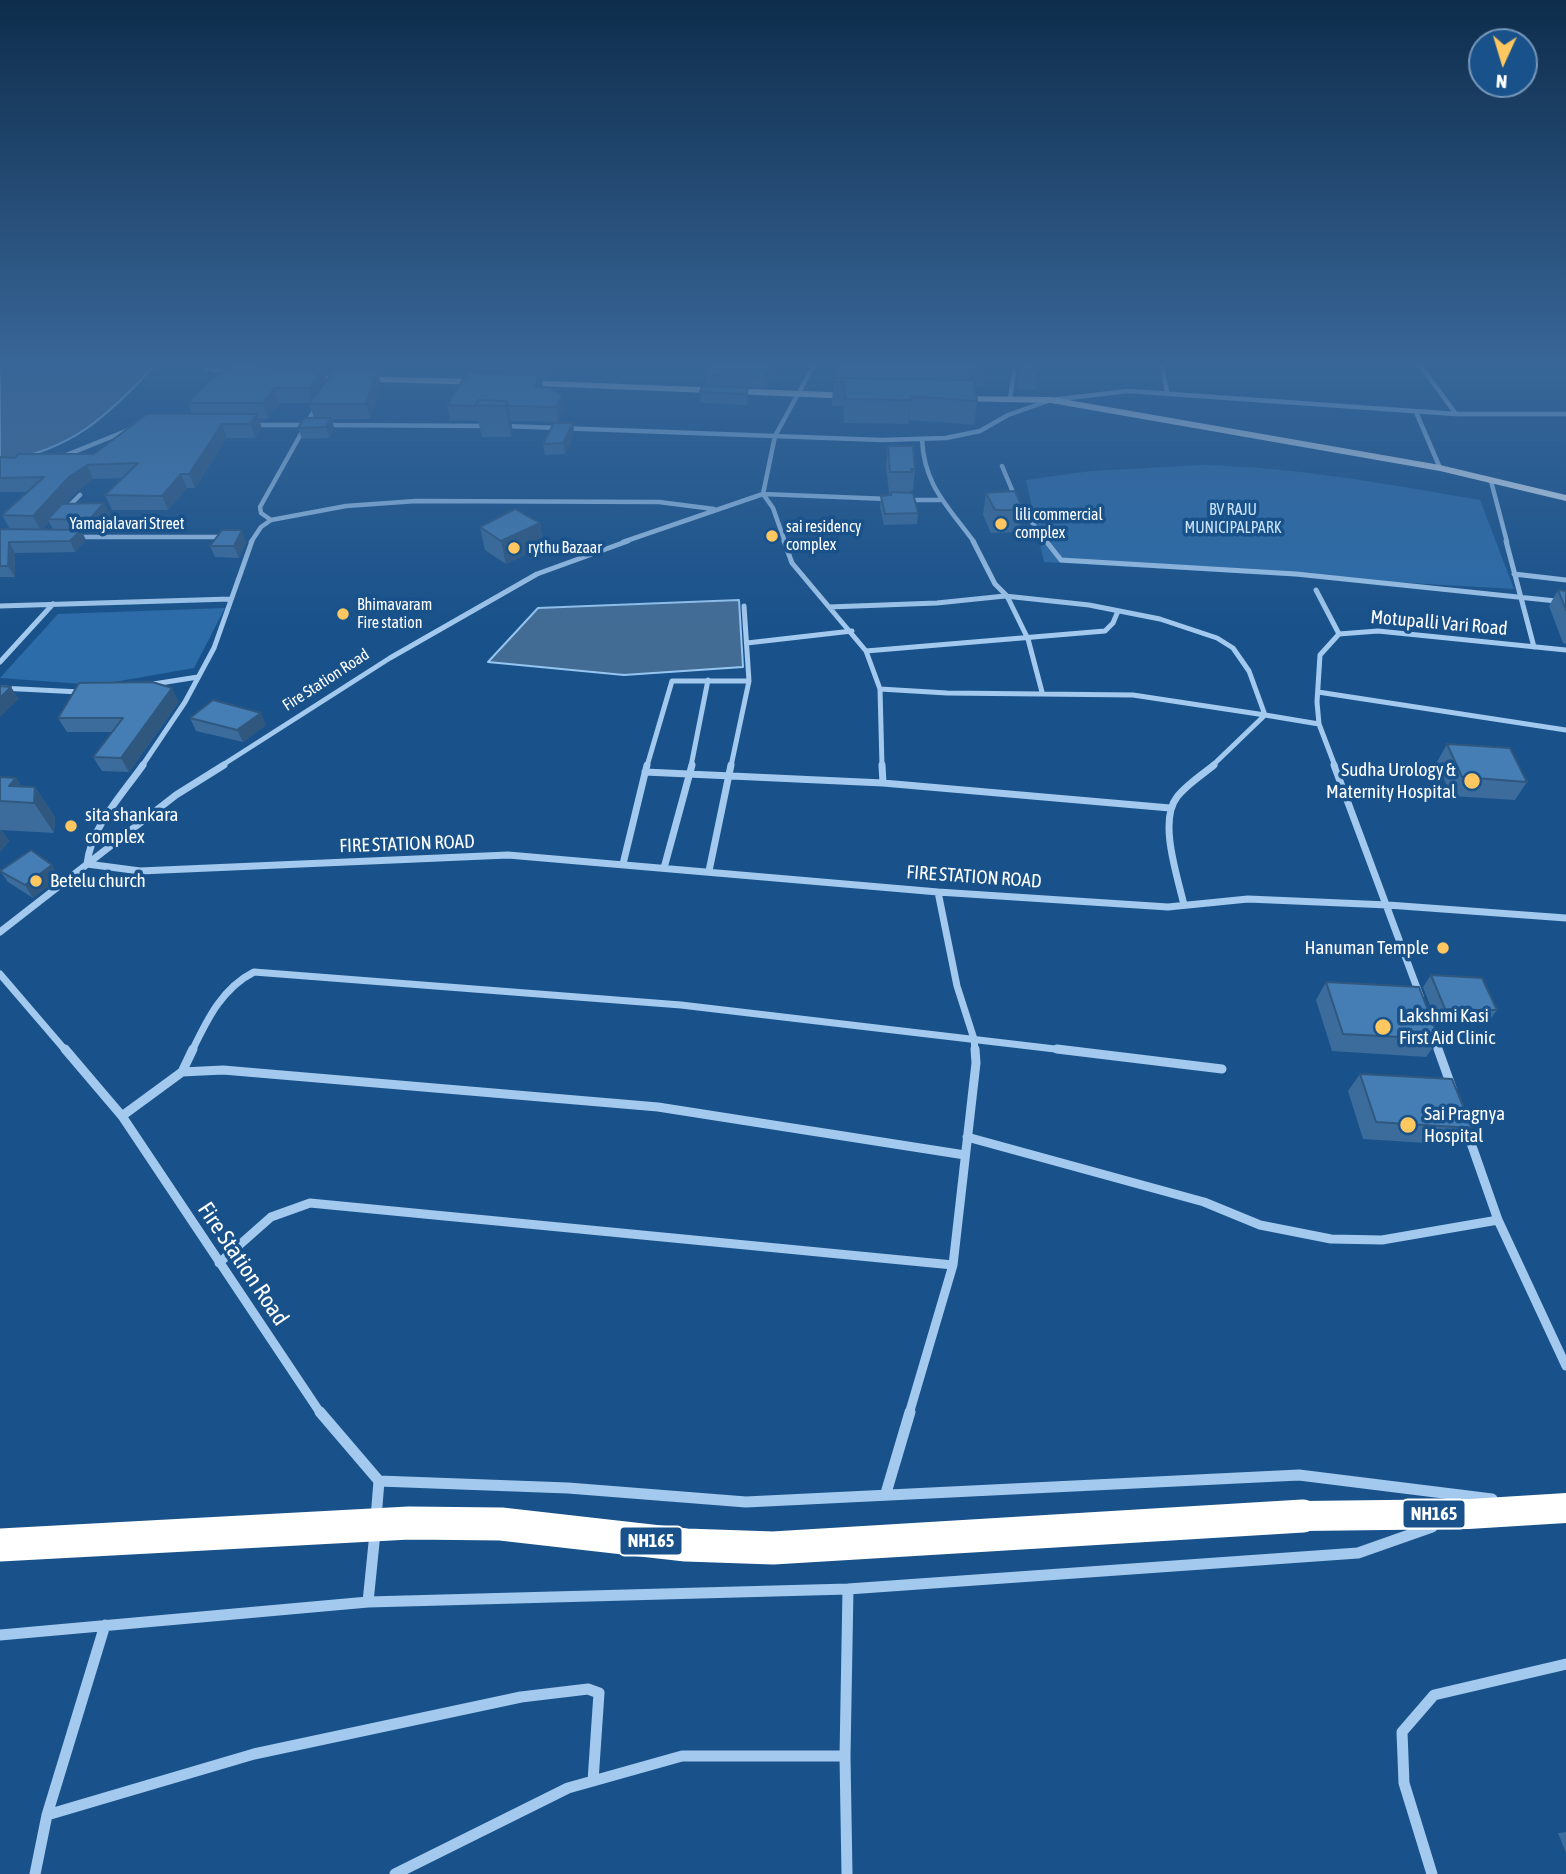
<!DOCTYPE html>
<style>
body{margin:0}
#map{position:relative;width:1566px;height:1874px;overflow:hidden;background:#19528a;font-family:"Asap Condensed",sans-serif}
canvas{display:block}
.north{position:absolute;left:1468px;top:28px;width:70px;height:70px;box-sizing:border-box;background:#19528a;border:2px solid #7597b9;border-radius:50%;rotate:184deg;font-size:19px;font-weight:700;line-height:28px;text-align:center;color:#fff}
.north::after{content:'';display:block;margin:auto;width:24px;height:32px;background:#ffc75f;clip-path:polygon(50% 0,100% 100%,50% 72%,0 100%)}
</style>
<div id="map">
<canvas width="1566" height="1874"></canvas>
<div class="north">N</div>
</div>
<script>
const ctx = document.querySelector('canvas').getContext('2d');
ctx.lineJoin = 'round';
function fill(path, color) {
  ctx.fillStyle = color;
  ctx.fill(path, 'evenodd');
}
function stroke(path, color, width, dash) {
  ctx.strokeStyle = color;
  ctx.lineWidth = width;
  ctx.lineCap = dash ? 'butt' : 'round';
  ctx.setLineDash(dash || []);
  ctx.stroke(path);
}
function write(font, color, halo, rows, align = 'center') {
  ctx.font = font + ' "Asap Condensed",sans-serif';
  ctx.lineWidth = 7;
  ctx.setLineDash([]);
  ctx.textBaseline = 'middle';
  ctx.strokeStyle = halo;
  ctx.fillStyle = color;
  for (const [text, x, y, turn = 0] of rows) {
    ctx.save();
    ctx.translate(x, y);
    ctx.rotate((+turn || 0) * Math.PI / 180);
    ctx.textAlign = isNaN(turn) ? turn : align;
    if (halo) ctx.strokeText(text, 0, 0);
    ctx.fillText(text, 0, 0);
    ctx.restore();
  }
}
fill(new Path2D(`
 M1201,465C1295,467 1387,484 1480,500L1514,589L1044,562L1026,480L1091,471Z
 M225,608L194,668L97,685L0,678L58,614Z`), '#2c6ca9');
const water = new Path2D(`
 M0,365H155C109,415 70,452 0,461Z
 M739,600L743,667L624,675L488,662L538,608Z`);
fill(water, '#436c95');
stroke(water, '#95c5f0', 2);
stroke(new Path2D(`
 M206,365V368L231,373
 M1162,365L1167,392
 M1420,365L1456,414
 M1010,399L1015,365
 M1416,412L1440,468
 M252,425H307
 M326,425L489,426
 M504,426L882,440L946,438L980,431L1008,415L1051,400L1128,391L1456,414H1566
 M922,439C924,486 948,506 974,542
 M59,458L136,427
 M1002,466L1018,504L1047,542
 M1491,481L1507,542
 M763,494L773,508L785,542
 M763,494L888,499
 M907,500H940
 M66,509L80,495
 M271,520L261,513L260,507L316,407
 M78,537H223
 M251,542L261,527L271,520L346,506L416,501L659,502L714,509
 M623,542L763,494L775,436L814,365`), '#a3c9ee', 4.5);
stroke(new Path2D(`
 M784,541L792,563L829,607L937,603L1005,596L1089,605L1160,619L1217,638L1233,648L1249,671L1265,715L1319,724
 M973,541L995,584L1007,596L1028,639L1042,692
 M1046,541L1061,560L1296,574L1566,602
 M1506,541L1534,647
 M1514,574L1566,580
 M1316,590L1339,634
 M0,606L230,599
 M829,607L866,651L880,689L882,766
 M747,643L852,631
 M866,651L1105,631L1113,623L1118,611
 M0,662L53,604
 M147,685L198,677
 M0,688L80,692
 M880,689L947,693L1133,695L1265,715
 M1318,692L1566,730
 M142,766L185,702L214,648L252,541
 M221,766L390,658L537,574L628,541
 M647,766L672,681H749
 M691,766L708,680
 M731,766L749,681L744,606
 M1212,766L1265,715
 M1335,766L1319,724L1317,702L1320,655L1339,634L1378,631L1566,650`), '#a3c9ee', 5);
stroke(new Path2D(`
 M143,765C122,795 91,827 87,864L140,871L508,855L938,892L1168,907L1248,899L1388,905L1566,918
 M882,765L883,783
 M1334,765L1420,996
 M645,772L883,783L1170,808
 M623,864L647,765
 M664,868L692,765
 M709,871L731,765
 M938,892L957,986L974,1039L975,1051
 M1184,905C1178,878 1158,821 1177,797C1186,785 1202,775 1214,765
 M0,932L176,795L224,765
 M0,974L66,1051
 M1434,1037L1439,1051
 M192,1051C207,1020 222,988 254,972L681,1005L1072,1051`), '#a3c9ee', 7);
stroke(new Path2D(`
 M65,1049L122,1116L321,1414
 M1057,1049L1222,1069
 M1438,1049L1452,1088
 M182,1072L193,1049
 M122,1116L182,1072L223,1070L658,1107L965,1155
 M1465,1126L1498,1220L1566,1366
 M967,1137L1204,1202L1260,1225L1331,1239L1382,1240L1498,1220
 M219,1263L271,1217L310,1203L953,1265
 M909,1414L953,1265L976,1063L975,1049`), '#a3c9ee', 9);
stroke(new Path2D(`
 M320,1412L379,1481L376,1518
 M379,1481L568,1488L746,1502L1299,1475L1492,1499
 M886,1493L910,1412
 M368,1602L375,1533
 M0,1635L368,1602L848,1589L1358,1553L1432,1527
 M47,1815L254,1754L521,1697L588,1689L599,1693L593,1781
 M35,1874L47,1815L105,1625
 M395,1874L568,1788L682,1756H845
 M847,1874L845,1756L848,1589
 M1432,1874L1404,1783L1402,1732L1434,1695L1566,1664`), '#a3c9ee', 11);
fill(new Path2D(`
 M302,375L484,379L489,382L484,385L299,380L297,378Z
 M519,380L854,393L859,396L854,399L516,385L514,383Z
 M953,396L1051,397L1440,465L1566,495V501L1440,471L1051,403L956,401L951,398Z`), '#e9f3ff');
fill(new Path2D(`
 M1566,1493V1523L1469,1529L1303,1531L1292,1527L1288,1516L1292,1505L1303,1501L1469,1499Z`), '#fff');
stroke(new Path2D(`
 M0,1545L409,1523L501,1524L686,1545L773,1548L1303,1516`), '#fff', 33);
fill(new Path2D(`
 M228,365H277V368L323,369L327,381L377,370L381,384L370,419H332L334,428L329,438L302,439L298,428L314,418L309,404L310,403H279L268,419H258L262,428L255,438H227L195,488H187L168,510H112L105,495L122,478L93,479L76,492L65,504L110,514L95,531H81L86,540L75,552L15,553V577H0V529H10L2,515L28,492H0V457L15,458L94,454L192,414L188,403ZM49,522L53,529H42Z
 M476,365H556L549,379L542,378L543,388L562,396L564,410L558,422L511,421L513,432L511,437H482L478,421L450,420L447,405L478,373Z
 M597,365H618L616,368Z
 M774,365L766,388L706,386L705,375Z
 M838,365L986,376L984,386L975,385L977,401L974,425L909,420L908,424L844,423L843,406H832L833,382L836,378Z
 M1020,365H1039L1035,390L1017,389Z
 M748,388V399L747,405L701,403L700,392Z
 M573,423L574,434L565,454L545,455L543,444Z
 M888,446L915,469L913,491H911L910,493L918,513L917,524L884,525L880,507L881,496L890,495V494L889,493L886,467Z
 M986,493L1023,510L1019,532L991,533L983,515Z
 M540,523L543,546L506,564L485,550L480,527Z
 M246,542L239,558L215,557L210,546Z
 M1558,590L1566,591V644L1563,643L1549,606Z
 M179,702L129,772L102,771L93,757L112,732H67L58,718Z
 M190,718L266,725L243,742L196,731Z
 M1447,744L1527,782L1515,800L1451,796L1437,762Z
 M0,777L16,778L21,786L35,787L55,817L54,833L1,830L9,841L0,852Z
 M0,871L60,877L33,898L8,882Z
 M1431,975L1497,1010L1488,1022H1466L1436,1021L1423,987Z
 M1326,982L1439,1039L1426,1057L1332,1051L1316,1000Z
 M1360,1074L1472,1128L1457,1145L1363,1139L1348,1091Z
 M1566,1832V1853L1558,1833Z`), '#3b6c9c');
fill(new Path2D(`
 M549,365H556L549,379L547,368Z
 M770,365H774L766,388V377Z
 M323,369L327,383L313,403L309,388Z
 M377,370L381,384L370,419L366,404Z
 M541,375L543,390L535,387Z
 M274,388L279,403L268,419L263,403Z
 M748,388V399L747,405L746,394Z
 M562,396L564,410L558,422L556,407Z
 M911,396L909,420L908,424L910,400Z
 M507,401L513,432L511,437L505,406Z
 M257,414L262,428L255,438L250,424Z
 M331,418L334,428L329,438L326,427Z
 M573,423L574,434L565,454L563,443Z
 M222,424L227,438L195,488L189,474Z
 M87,465L93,479L76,492L51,519H48L49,522L41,531L33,516L69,477Z
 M181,474L187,488L168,510L162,496Z
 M104,503L110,514L95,531L89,520Z
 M540,523L543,546L506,564L501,541Z
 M81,530L86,540L75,552L70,541Z
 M242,530L246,542L239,558L234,546Z
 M9,542L15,553V577L8,566Z
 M11,687L19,699L0,717V698Z
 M172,688L179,702L129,772L121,758Z
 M261,713L266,725L243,742L237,730Z
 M16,778L33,803L9,786Z
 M35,787L55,817L54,833L34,803Z
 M0,829L9,841L0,852Z
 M52,865L60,877L33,898L25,885Z`), '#30587f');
const building = new Path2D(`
 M228,365H257L276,368L323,369L309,388H274L263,403H188L212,377H216Z
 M496,365H549L547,368Z
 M708,365H770L766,377L705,375Z
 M838,365H980L986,376H970L971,380L836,378Z
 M1021,365H1039V370L1020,369Z
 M335,369L377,370L366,404H309Z
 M468,372L541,375L535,387L551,388L562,396L556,407L508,406L507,401L478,400L475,406L447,405Z
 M834,378L974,380L977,401L911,396L910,400L845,399L844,382H833Z
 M702,386L748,388L746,394L700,392Z
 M478,400L507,401L505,406L475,405Z
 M147,414H257L250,424H222L189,474H181L162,496L105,495L138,463L87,465L69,477L33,516L2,515L44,477L0,478V457L15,458L18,454H94Z
 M304,418H331L326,427L298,428Z
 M554,423H573L563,443L543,444Z
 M888,446H913L915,469H911L912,472H890Z
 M1015,491L1023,510H995L986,493Z
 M891,492L913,493L918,513L885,514L881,496L891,495Z
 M104,503L89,520L48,519L62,504Z
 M515,509L540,523L501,541L480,527Z
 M0,529L81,530L70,541L9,542L8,566H0Z
 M222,530H242L234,546H210Z
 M1558,590L1566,591V610Z
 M152,682L172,688L121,758L93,757L123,718H58L79,683Z
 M0,686L11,687L0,698Z
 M213,700L261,713L237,730L190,718Z
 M1447,744L1510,748L1527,782L1462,777Z
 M0,777L16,778L9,786L35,787L34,803L0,801Z
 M31,850L52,865L25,885L0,871Z
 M1431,975L1482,978L1497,1010H1475L1445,1009Z
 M1326,982L1419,987L1439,1039L1343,1034Z
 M1360,1074L1452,1079L1472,1128L1376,1122Z`);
fill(building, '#457eb5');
stroke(building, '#30587f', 2);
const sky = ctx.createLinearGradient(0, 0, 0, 628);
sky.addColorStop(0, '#0e2d4c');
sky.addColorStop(0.58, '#386698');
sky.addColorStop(1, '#38669800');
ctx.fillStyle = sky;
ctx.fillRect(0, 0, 1566, 628);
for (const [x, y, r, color] of [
 [1001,524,7,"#ffc75f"],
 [772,536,7,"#ffc75f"],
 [514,548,7,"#ffc75f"],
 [343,614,7,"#ffc75f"],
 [1472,781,9,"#ffc75f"],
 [71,826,7,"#ffc75f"],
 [36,881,7,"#ffc75f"],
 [1443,948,7,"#ffc75f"],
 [1383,1027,9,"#ffc75f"],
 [1408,1125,9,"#ffc75f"]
]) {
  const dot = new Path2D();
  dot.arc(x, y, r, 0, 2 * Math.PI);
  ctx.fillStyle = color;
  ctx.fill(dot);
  stroke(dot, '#19528a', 2.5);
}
write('16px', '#c8e2fa', '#19528a', [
 ["BV RAJU",1233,510],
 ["MUNICIPALPARK",1233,528]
]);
write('16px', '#fff', '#19528a', [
 ["lili commercial",1015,515],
 ["complex",1015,533],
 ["sai residency",786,527],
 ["complex",786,545],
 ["rythu Bazaar",528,548],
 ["Bhimavaram",357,605],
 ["Fire station",357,623]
], 'left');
write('16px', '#fff', '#19528a', [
 ["Yamajalavari Street",127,524],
 ["Fire Station Road",326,680,-33]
]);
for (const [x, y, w] of [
 [1434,1514,63],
 [651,1541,63]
]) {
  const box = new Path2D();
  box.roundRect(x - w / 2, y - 14.5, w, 29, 5);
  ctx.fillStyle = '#19528a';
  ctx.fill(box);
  stroke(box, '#fff', 2);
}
write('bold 18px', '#fff', null, [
 ["NH165",1434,1514],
 ["NH165",651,1541]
]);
write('19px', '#fff', '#19528a', [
 ["Motupalli Vari Road",1439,623,5],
 ["FIRE STATION ROAD",407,844,-2],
 ["FIRE STATION ROAD",974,877,4]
]);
write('19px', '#fff', '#19528a', [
 ["Sudha Urology &",1456,770,"right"],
 ["Maternity Hospital",1456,792,"right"],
 ["sita shankara",85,815],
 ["complex",85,837],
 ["Betelu church",50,881],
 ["Hanuman Temple",1429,948,"right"],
 ["Lakshmi Kasi",1399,1016],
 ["First Aid Clinic",1399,1038],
 ["Sai Pragnya",1424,1114],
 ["Hospital",1424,1136]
], 'left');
write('23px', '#fff', '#19528a', [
 ["Fire Station Road",243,1264,56]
]);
</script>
